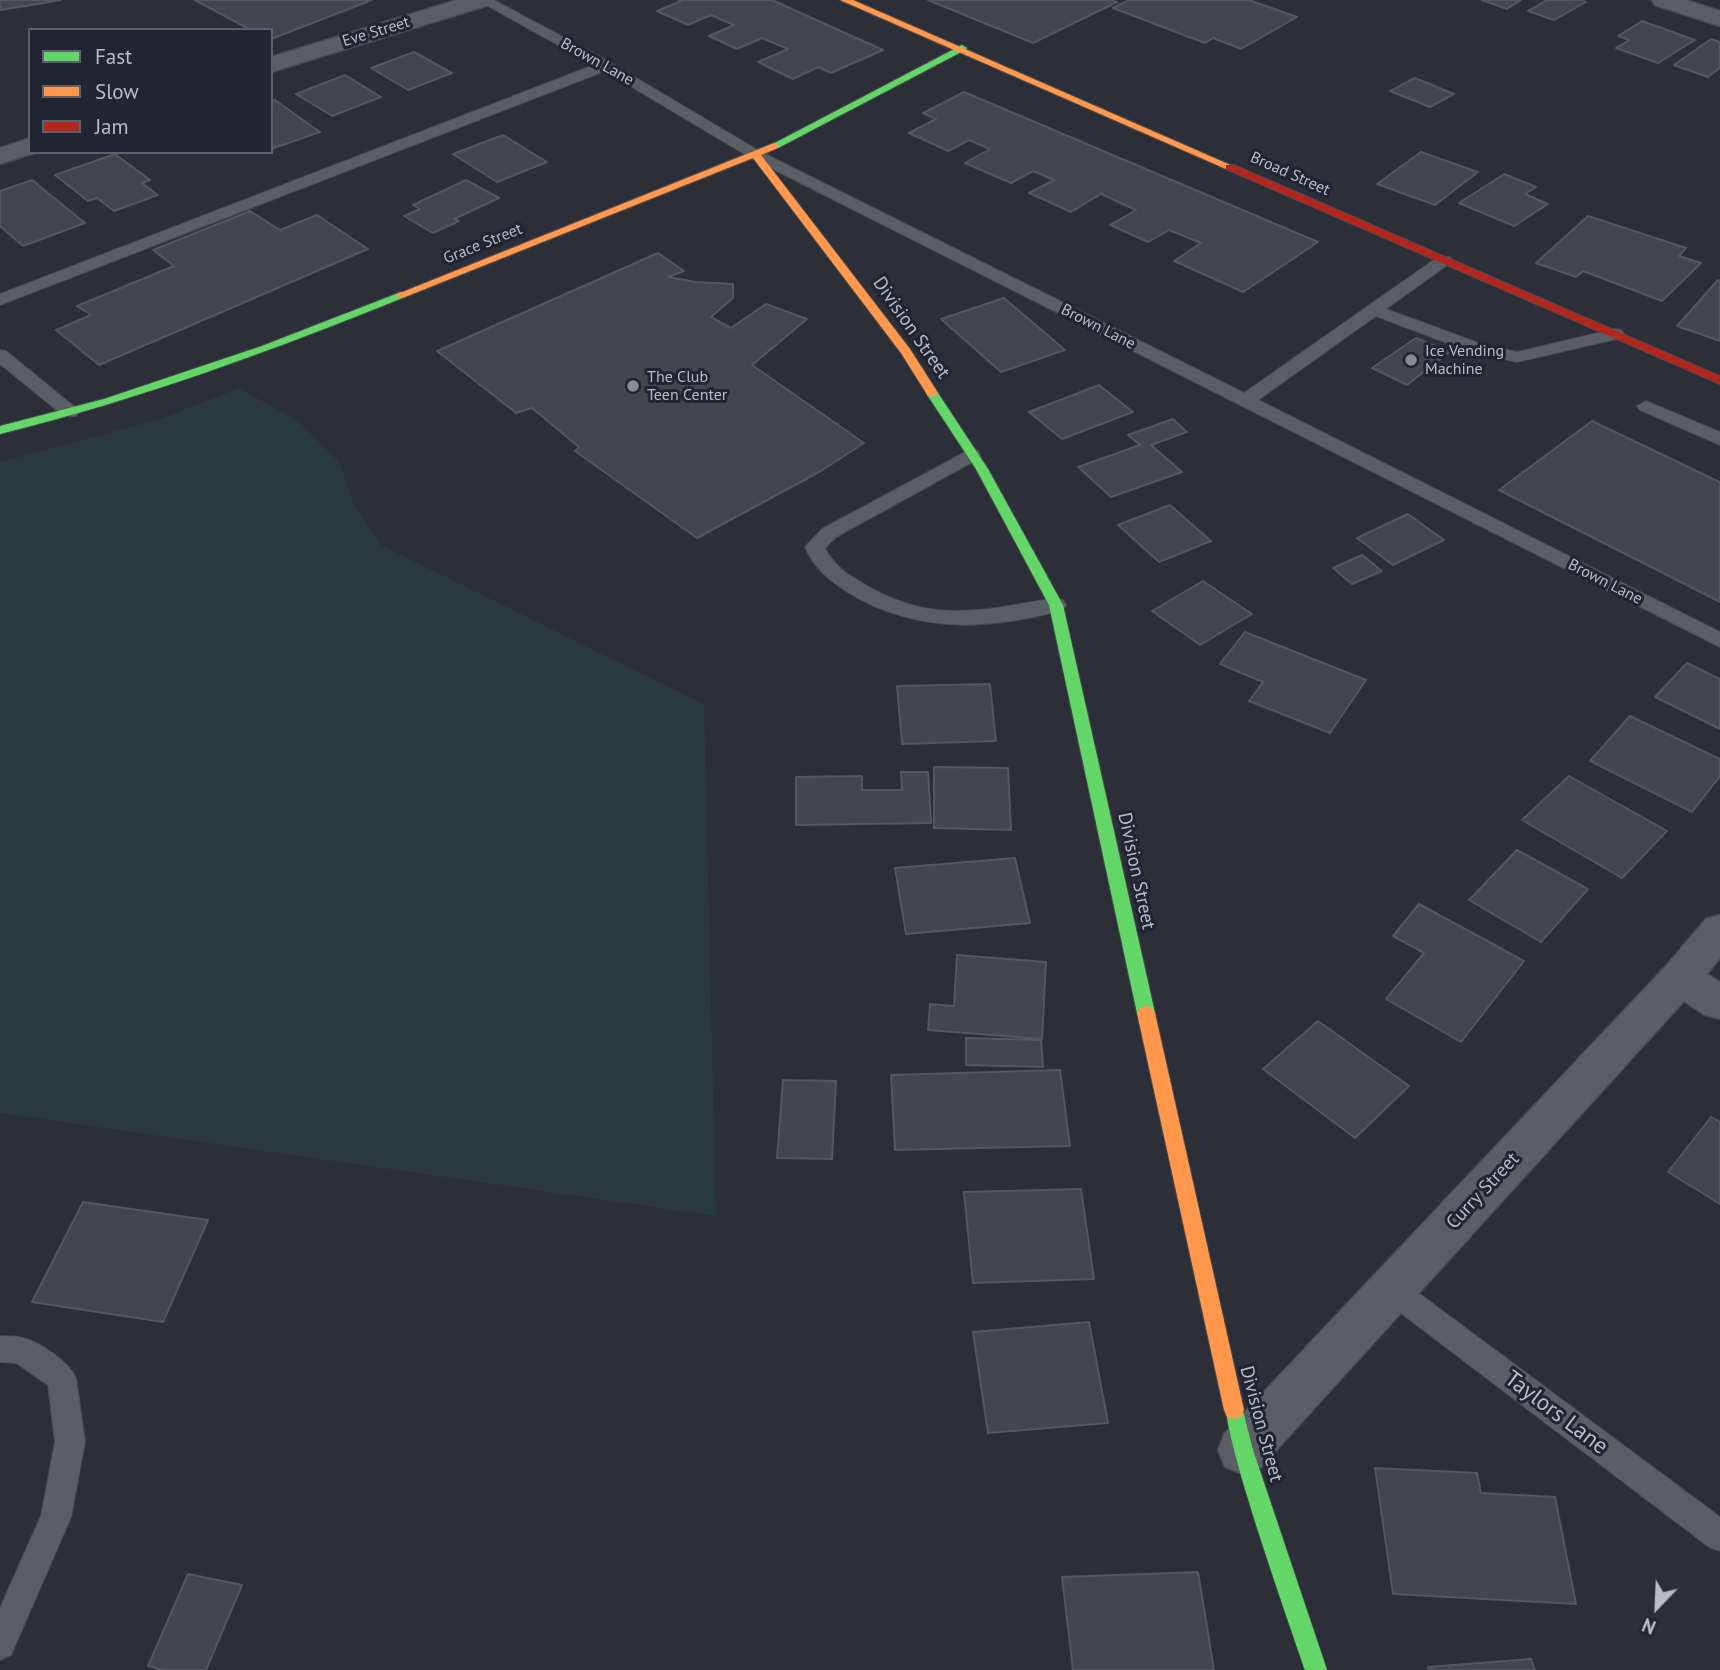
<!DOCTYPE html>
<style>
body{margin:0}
#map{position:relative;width:1720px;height:1670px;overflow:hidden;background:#2c2f37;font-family:"PT Sans",sans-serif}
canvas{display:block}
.legend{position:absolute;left:28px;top:28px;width:245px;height:126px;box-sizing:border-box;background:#202531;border:2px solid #5c616d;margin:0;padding:9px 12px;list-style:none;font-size:21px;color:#b7bcc7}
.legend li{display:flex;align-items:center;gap:14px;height:35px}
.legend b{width:35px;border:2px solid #5c616d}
.north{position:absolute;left:1622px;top:1572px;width:70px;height:70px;-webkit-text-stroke:5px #202531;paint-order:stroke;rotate:203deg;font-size:19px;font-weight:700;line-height:28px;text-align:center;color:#b7bcc7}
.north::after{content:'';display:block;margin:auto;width:24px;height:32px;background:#b7bcc7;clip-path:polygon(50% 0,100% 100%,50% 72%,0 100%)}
</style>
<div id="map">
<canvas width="1720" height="1670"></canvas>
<ul class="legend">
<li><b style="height:9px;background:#63d668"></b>Fast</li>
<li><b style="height:9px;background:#ff974d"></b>Slow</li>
<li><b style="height:9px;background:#b3261e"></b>Jam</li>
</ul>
<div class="north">N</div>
</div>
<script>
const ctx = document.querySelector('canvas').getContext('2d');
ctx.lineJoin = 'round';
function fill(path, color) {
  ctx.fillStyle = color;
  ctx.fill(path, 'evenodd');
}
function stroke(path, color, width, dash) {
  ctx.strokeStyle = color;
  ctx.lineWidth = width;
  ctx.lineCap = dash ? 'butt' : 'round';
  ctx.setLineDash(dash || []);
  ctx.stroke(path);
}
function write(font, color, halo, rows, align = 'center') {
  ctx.font = font + ' "PT Sans",sans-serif';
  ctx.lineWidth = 6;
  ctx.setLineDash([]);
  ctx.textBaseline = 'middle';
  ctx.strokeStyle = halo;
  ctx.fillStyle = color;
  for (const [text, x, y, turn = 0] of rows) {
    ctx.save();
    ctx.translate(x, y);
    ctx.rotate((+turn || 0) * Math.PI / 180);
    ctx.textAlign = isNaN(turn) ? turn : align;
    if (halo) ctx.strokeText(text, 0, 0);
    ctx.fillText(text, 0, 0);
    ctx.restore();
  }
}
fill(new Path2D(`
 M239,388L298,421L339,462L354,505L381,545L704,704L716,1216L0,1113V462L160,419Z`), '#2a393d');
const building = new Path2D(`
 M0,0H61L1,10Z
 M195,0H372L271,39V30H251Z
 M678,0H772L883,50L831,73L818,67L793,79L758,62L788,49L762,38L737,49L709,36L734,25L711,15L688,25L657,11L681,1Z
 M928,0H1111L1117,2L1033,43Z
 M1129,0H1249L1297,17L1241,49L1213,38L1205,43L1113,8Z
 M1482,0H1521L1507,9Z
 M1547,0H1582L1586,2L1554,20L1528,11Z
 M1642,21L1695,40L1658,63L1616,48L1629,40L1618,36Z
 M1711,39L1720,42V68L1708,77L1674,65Z
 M414,52L452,73L408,90L371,68Z
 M345,75L381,97L332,116L296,94Z
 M1415,78L1454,94L1430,107L1390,91Z
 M964,92L1318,242L1243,292L1174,261L1201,243L1169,230L1148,242L1110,225L1136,210L1101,194L1071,212L1029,193L1054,180L1033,171L1011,183L965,163L990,149L969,140L948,151L909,133L936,119L923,113Z
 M275,100L320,132L271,149V101Z
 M503,135L547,162L497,182L453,154Z
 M1421,152L1478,172L1435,205L1377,184Z
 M115,154L150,180L142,183L158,195L114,211L97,198L88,201L55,175Z
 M1504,174L1536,187L1525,194L1548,204L1514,226L1459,203Z
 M32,180L85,223L23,246L0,226V191Z
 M466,180L499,198L454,219L459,221L433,233L404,216L420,209L413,205Z
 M250,211L280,230L317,215L368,249L99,365L56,330L91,315L77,306L174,266L153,250Z
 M1588,216L1686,248L1679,256L1701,263L1662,301L1583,271L1576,277L1536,263Z
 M658,253L684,271L668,277L696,282L733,284V298L711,317L731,328L766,304L807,319L752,365L864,443L821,471L697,538L575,451L579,447L532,408L516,413L437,351Z
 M1718,280L1720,281V341L1677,326Z
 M1004,298L1065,350L1001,372L941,319Z
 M1416,338L1449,352L1407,385L1372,368Z
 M1099,385L1133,412L1062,439L1029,412Z
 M1173,419L1187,432L1151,445L1182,472L1111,497L1078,467L1140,445L1128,435Z
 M1592,421L1720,482V602L1499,490Z
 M1170,505L1211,541L1159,562L1118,525Z
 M1408,514L1444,540L1393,565L1357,538Z
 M1362,555L1382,571L1352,584L1333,568Z
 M1203,581L1252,614L1200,645L1152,611Z
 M1245,632L1366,680L1330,733L1249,701L1263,682L1220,664Z
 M1687,663L1720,679V729L1655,697Z
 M990,684L996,741L902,744L897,686Z
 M1630,716L1720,759V776L1692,812L1590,761Z
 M934,767L1008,768L1011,830L934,828Z
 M901,772H928L931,823L796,825V777L862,776V790H902Z
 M1569,776L1667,831L1622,878L1522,820Z
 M1517,850L1588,889L1541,942L1469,900Z
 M1015,858L1030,923L906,934L895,868Z
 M1419,904L1524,961L1461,1042L1386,999L1424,953L1393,936Z
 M957,955L1046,962L1042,1039L928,1030L930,1004L954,1006Z
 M1318,1021L1409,1086L1355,1138L1263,1069Z
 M966,1038L1041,1040L1043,1067L966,1065Z
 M1060,1070L1070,1146L895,1150L891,1075Z
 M783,1080L836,1081L832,1159L777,1158Z
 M1711,1117L1720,1122V1204L1668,1172Z
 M1081,1189L1094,1279L973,1283L964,1192Z
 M83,1202L208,1220L163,1322L32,1302Z
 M1089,1322L1108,1423L988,1433L973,1332Z
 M1375,1468L1477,1473L1481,1493L1555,1497L1576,1604L1393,1594Z
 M1198,1572L1214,1670H1073L1062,1577Z
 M188,1574L242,1585L206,1670H164L148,1666Z
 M1531,1659L1535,1670H1429L1428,1667Z`);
fill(building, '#43464c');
stroke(building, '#54575f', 2);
const lane = new Path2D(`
 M477,0H494L611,63L761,152L1244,393L1438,257H1450L1452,260L1450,263L1386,309L1484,345L1517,352L1615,329L1621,330L1624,334L1621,338L1517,362L1473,353L1376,316L1258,400L1720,632V647L751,158L605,71L0,305V294L594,65Z
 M0,350L6,351L76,408L79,412L76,416H64L0,364Z
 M1646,401L1720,432V445L1640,410L1637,406Z
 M971,449L978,451L980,455L978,459L836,537L825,548C833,565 848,575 864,584C932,625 982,610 1056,598L1063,600L1066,605L1063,610C989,630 917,634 849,593C830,581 814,568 805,547L822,529Z
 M1391,1277L1401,1280L1720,1517V1551L1709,1547L1381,1298L1377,1289L1381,1280Z
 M0,1336C7,1336 16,1336 23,1338C40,1342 69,1362 76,1378L85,1442L71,1517L11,1655L0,1660V1608L41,1516L55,1442L48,1385L16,1363L0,1362Z`);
const street = new Path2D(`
 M457,0H492L489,5L271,72V57Z
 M1652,0H1686L1720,11V26L1655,5Z
 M30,138V152H37L0,164V148Z
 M1720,915V958L1707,974L1720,982V1019L1705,1015L1684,1001L1261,1467L1243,1474L1225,1467L1218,1450L1225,1433L1665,967L1706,919Z`);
const fast = new Path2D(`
 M962,45L967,48L965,50L778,148L769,146Z
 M401,292L407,295L405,297C271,351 141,399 0,434V426L104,399L262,346Z
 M932,389L936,390L988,469L1063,605L1155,1013L1152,1018L1146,1020L1140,1018L1137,1013L1049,605L976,469L926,393Z
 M1234,1401L1241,1403L1253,1450L1327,1670H1305C1293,1634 1218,1424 1227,1403Z`);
const slow = new Path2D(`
 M840,0H853L1235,167L1226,169Z
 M774,143L779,146L778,148L761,155L910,349L938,393L936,396H928L901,353L753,158L405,297L401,298L395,295Z
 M1146,1006L1152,1008L1155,1013L1244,1410L1241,1417L1234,1419L1227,1417L1224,1410L1137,1013L1140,1008Z`);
const jam = new Path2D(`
 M1226,165H1234L1720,376V384L1226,169Z`);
stroke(lane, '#484a50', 2);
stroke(street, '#484a50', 3);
stroke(fast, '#484a50', 2);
stroke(slow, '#484a50', 2);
stroke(jam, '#484a50', 2);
fill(lane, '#5c5e65');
fill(street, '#5c5e65');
fill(fast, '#63d668');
fill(slow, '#ff974d');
fill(jam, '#b3261e');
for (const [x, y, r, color] of [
 [1411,360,7,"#868b95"],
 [633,386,7,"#868b95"]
]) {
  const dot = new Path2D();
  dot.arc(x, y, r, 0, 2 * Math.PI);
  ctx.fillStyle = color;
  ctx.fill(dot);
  stroke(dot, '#202531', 2.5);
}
write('16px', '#b7bcc7', '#202531', [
 ["Eve Street",376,32,-17],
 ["Brown Lane",597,62,29],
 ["Broad Street",1290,174,24],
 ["Grace Street",483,244,-22],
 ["Brown Lane",1098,327,27],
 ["Brown Lane",1605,582,27]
]);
write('16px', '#b7bcc7', '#202531', [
 ["Ice Vending",1425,351],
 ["Machine",1425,369],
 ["The Club",647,377],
 ["Teen Center",647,395]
], 'left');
write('19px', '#b7bcc7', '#202531', [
 ["Division Street",911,328,55],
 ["Division Street",1136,871,78],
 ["Curry Street",1483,1191,-47],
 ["Division Street",1261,1424,75]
]);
write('23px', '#b7bcc7', '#202531', [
 ["Taylors Lane",1556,1413,37]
]);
</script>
